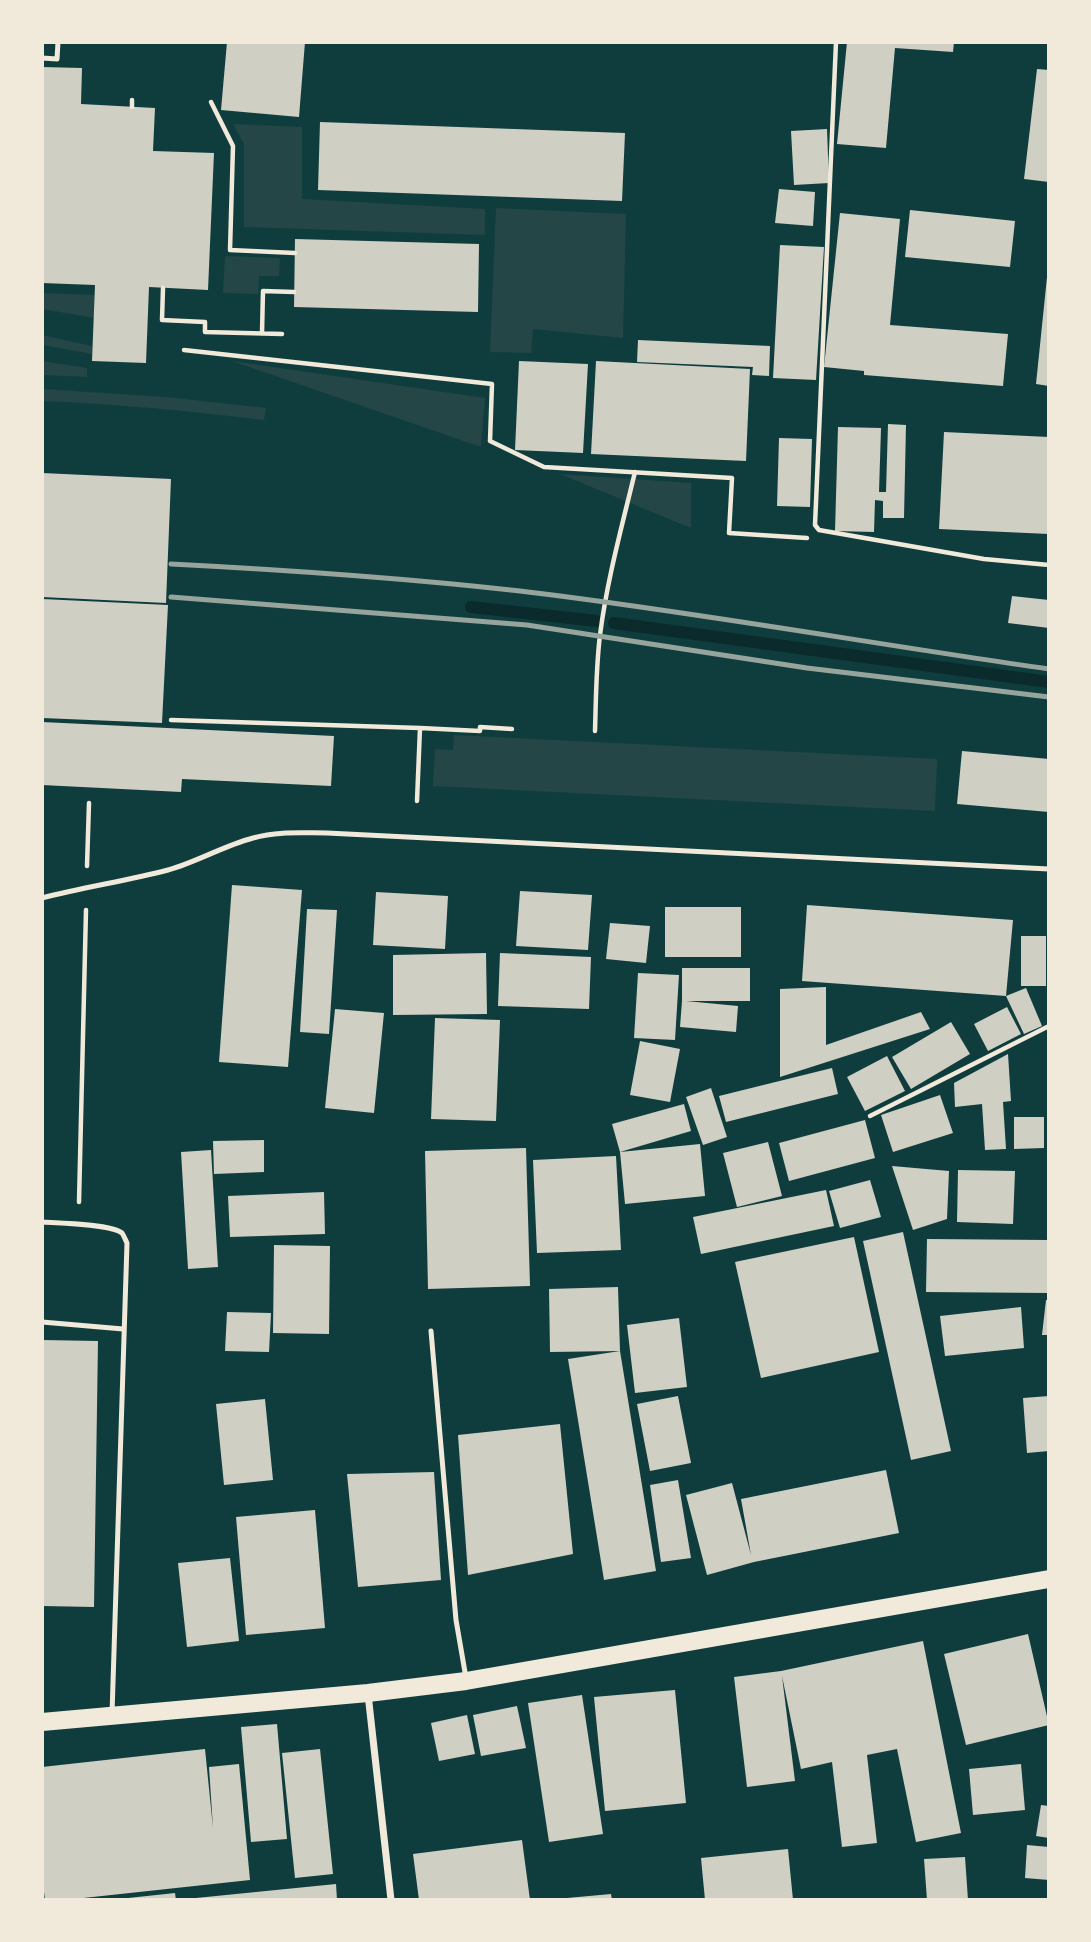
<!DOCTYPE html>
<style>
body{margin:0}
#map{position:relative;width:1091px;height:1942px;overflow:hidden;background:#0f3d3e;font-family:Karla,sans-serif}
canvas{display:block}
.frame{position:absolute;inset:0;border:44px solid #f1e9da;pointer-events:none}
</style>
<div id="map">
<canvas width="1091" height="1942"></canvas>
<div class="frame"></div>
</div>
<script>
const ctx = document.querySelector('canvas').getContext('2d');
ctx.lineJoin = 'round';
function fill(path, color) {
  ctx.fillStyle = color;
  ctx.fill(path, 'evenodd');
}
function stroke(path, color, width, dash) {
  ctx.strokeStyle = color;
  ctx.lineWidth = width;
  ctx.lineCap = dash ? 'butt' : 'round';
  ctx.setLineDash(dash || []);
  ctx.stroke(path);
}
fill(new Path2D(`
 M233,124L302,127V199L485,209V235L244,227V144Z
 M496,208L626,214L623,338L533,329L531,353L490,352Z
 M225,256L280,258L279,276H259L258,294L223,293Z
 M42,293L94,295L95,318L42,309Z
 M42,335L92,346V354L42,345Z
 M42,361L87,368V377L42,375Z
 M232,361L485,398L481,447Z
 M42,389L166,397L266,408L264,420C190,411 116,404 42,401Z
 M560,474L691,483V528Z
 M454,735L937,759L935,811L433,786L435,749L453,750Z`), '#244646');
stroke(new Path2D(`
 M471,607L597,621
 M614,623L1049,682`), '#0a2a2b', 12);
fill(new Path2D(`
 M227,42H305L299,117L221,110Z
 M847,42H954L953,52L895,48L886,148L837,144Z
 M42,67L82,68L81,104L155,108L153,151L214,153L208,290L149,287L146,363L92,361L95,285L42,283Z
 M1037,69L1049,70V182L1024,179Z
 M320,122L625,133L622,201L318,190Z
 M827,129L829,183L794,185L791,131Z
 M779,189L815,192L813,226L775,223Z
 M910,210L1015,221L1010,267L905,257Z
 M840,213L900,219L890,325L1008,334L1003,386L864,375V371L824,367Z
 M295,239L479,244L478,312L294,307Z
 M780,245L824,247L816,380L773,378Z
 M1047,277H1049V386L1036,384Z
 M638,340L770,346L769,376L752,375L753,367L637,362Z
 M519,361L588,364L583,453L515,450Z
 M596,361L750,369L746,461L591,454Z
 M888,424L906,425L904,518H883V501L875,500L874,532L835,531L838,427L881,428L879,492H886Z
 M944,432L1049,437V534L939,529Z
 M779,438L812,439L810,507L777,506Z
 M42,473L171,479L166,603L42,597Z
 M1012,596L1049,600V628L1008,623Z
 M42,599L168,605L162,723L42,718Z
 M42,722L334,736L331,786L182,779L181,792L42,785Z
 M962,751L1049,759V812L957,804Z
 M232,885L302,890L288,1067L219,1062Z
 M520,891L592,895L588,950L516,946Z
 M376,892L448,896L445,949L373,945Z
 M807,905L1013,920L1006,996L802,981Z
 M665,907H741V957H665Z
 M307,909L337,910L329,1034L300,1032Z
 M610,923L650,926L646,963L606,959Z
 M1021,936H1046V986H1021Z
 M486,953L487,1014L393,1015V955Z
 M500,953L591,957L589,1009L498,1006Z
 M682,968H750V1001H686L738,1006L736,1032L680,1027L682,1001Z
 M638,973L679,975L675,1040L634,1038Z
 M826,987V1045L921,1012L930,1029L780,1077V989Z
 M1026,988L1042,1026L1024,1034L1006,996Z
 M1007,1007L1021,1034L988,1051L974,1024Z
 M335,1009L384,1013L374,1113L325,1108Z
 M435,1018L500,1020L496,1121L431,1119Z
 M951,1022L970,1054L911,1089L892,1057Z
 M640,1041L680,1049L670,1102L630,1095Z
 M1008,1054L1011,1101L1003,1102L1006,1149L985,1150L982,1104L955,1107L954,1083Z
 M887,1056L905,1091L865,1111L847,1077Z
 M832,1068L838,1094L726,1122L719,1096Z
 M711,1088L727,1137L703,1145L686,1097Z
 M940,1095L953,1133L893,1152L881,1115Z
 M684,1104L691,1131L620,1152L612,1124Z
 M1014,1117H1044V1148L1014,1149Z
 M865,1120L875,1158L789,1181L779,1143Z
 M264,1140V1172L214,1174L213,1141Z
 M768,1142L782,1196L737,1207L723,1153Z
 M700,1144L705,1196L625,1204L620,1152Z
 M526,1148L530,1286L428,1289L425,1151Z
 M211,1150L218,1267L188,1269L181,1152Z
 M616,1156L621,1250L537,1253L533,1160Z
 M892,1166L949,1171L947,1219L913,1230Z
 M958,1170L1015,1171L1013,1224L957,1222Z
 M870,1180L881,1217L840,1228L829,1191Z
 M826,1190L834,1226L701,1254L693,1217Z
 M324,1192L325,1234L230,1237L228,1196Z
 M903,1232L951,1451L911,1460L863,1241Z
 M854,1237L879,1352L761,1378L735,1262Z
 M927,1239L1049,1240V1293L926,1292Z
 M274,1245L330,1246L329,1334L273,1333Z
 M618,1287L620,1351L550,1352L549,1289Z
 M1046,1300H1049V1335H1042Z
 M1021,1307L1024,1348L945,1356L940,1316Z
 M227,1312L271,1313L269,1352L225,1351Z
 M679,1318L687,1387L635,1393L627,1325Z
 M42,1340L98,1341L94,1607L42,1606Z
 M620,1351L656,1571L604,1580L568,1359Z
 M678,1396L691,1463L650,1471L637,1404Z
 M1049,1396V1451L1027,1453L1023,1398Z
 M265,1399L273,1480L224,1485L216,1404Z
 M560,1424L573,1554L468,1575L458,1435Z
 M886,1470L899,1533L754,1562L707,1575L686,1495L732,1483L751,1555L741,1499Z
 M434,1472L441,1580L358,1587L347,1474Z
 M678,1480L691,1558L661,1562L650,1485Z
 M315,1510L325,1628L246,1635L236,1517Z
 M230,1558L239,1641L187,1647L178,1563Z
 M1028,1634L1049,1725L966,1745L944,1654Z
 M923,1641L961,1833L916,1842L897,1749L867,1755L877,1843L842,1847L832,1762L801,1769L782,1676L795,1781L747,1787L734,1677L781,1671Z
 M675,1690L686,1803L605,1811L594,1697Z
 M582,1695L603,1834L549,1842L528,1703Z
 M517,1706L526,1748L481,1756L473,1715Z
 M467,1715L475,1754L439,1761L431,1723Z
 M277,1724L287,1839L251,1842L241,1727Z
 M205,1749L213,1828L209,1767L239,1764L250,1880L65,1900H45L42,1876V1767Z
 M320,1749L333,1874L295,1878L282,1753Z
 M1021,1764L1025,1810L973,1815L969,1769Z
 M1041,1805L1049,1806V1838L1036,1836Z
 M522,1840L530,1900H419L413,1854Z
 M1027,1845L1049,1847V1880L1025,1878Z
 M788,1849L793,1900H705L701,1858Z
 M965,1857L968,1900H927L924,1859Z
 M336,1884L337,1900H196V1898Z
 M175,1893L176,1900H128V1898Z
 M611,1894L612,1900H567V1898Z`), '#cfcfc3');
stroke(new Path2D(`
 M836,42L815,525L819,530L984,559L1049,565
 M132,100V107
 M211,102L233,146L230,250L295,253
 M163,288L162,320L205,322V332L282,334
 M262,333L263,291L294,292
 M184,350L492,384L490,441L544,467L732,478L729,533L807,538
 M171,720L420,728L417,801
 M420,728L480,731V727L512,729
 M595,731C596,699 596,667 600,635C607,580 622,526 635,472
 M87,866L89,803
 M870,1116L1049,1026
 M79,1202L86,910`), '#f1e9da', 4.5);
stroke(new Path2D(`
 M42,58L57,59L58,42
 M42,898C84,887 126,881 168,870C197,862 223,846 253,838C277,831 302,833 327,833L1049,869
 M42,1222C57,1223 111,1224 122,1233C123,1234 126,1241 127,1243L112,1714
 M42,1322L123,1329
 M431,1331L456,1620L466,1678`), '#f1e9da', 5);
stroke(new Path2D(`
 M368,1694L391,1900`), '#f1e9da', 7);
stroke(new Path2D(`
 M42,1722L368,1693L466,1681L1049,1579`), '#f1e9da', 18);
stroke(new Path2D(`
 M171,564C288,570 404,578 520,591C697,612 872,644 1049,669
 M171,597L527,625L807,668L1049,697`), '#97a49c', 5);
</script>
